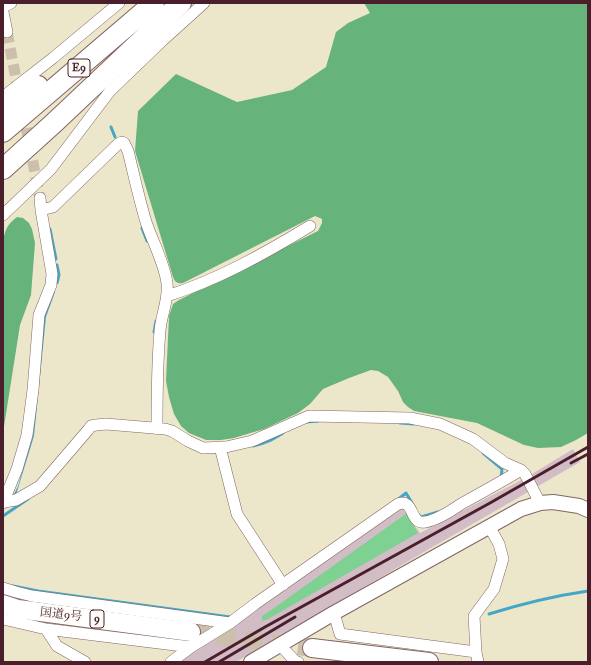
<!DOCTYPE html>
<meta charset="utf-8">
<style>
body{margin:0}
#map{position:relative;width:591px;height:665px;overflow:hidden;background:#ece7cb;font-family:"IM FELL Great Primer",serif}
canvas{display:block}
.frame{position:absolute;inset:0;border:4px solid #4a1f2b;pointer-events:none}
</style>
<div id="map">
<canvas width="591" height="665"></canvas>
<div class="frame"></div>
</div>
<script>
const ctx = document.querySelector('canvas').getContext('2d');
ctx.lineJoin = 'round';
function fill(path, color) {
  ctx.fillStyle = color;
  ctx.fill(path, 'evenodd');
}
function stroke(path, color, width, dash) {
  ctx.strokeStyle = color;
  ctx.lineWidth = width;
  ctx.lineCap = dash ? 'butt' : 'round';
  ctx.setLineDash(dash || []);
  ctx.stroke(path);
}
function write(font, color, halo, rows, align = 'center') {
  ctx.font = font + ' "IM FELL Great Primer","Noto Serif JP",serif';
  ctx.lineWidth = 3.5;
  ctx.setLineDash([]);
  ctx.textBaseline = 'middle';
  ctx.strokeStyle = halo;
  ctx.fillStyle = color;
  for (const [text, x, y, turn = 0] of rows) {
    ctx.save();
    ctx.translate(x, y);
    ctx.rotate((+turn || 0) * Math.PI / 180);
    ctx.textAlign = isNaN(turn) ? turn : align;
    if (halo) ctx.strokeText(text, 0, 0);
    ctx.fillText(text, 0, 0);
    ctx.restore();
  }
}
fill(new Path2D(`
 M573,449L580,462L424,552L236,662H179L402,508L420,533L527,477Z`), '#d2bdc7');
fill(new Path2D(`
 M407,513L418,533L268,619L263,621L262,620V616L267,613Z`), '#7fd192');
fill(new Path2D(`
 M364,3H588V433L576,440L561,447L538,448L524,445L477,423L414,411L408,407L403,402L398,391L388,377L378,371L371,370L349,378L323,389L310,404L298,413L264,429L234,438L221,440H206L189,433L181,426L174,414L169,397L166,381L169,316L173,304L179,300L318,231L322,223V219L315,216L183,283C177,284 175,282 173,277L135,151L138,111L176,74L237,102L292,90L326,67L336,32L348,23L370,13Z
 M17,217L23,218L29,223L32,229L35,243L31,295L20,325L3,433V240C6,228 7,225 17,217Z`), '#67b37c');
fill(new Path2D(`
 M54,292H55L46,317L34,436L16,495L14,494L18,486L33,435L44,317Z`), '#45a7c5');
stroke(new Path2D(`
 M111,127L115,137
 M142,228L147,241
 M50,229L56,259
 M57,265L59,275L57,283
 M154,332L156,321
 M306,422L318,421
 M400,423L414,424
 M253,446C265,444 273,439 283,433
 M483,453L502,469L501,478
 M396,501L406,493L412,503
 M419,515L421,517L438,512
 M3,516L28,499
 M13,586L38,591L230,617L233,616
 M489,614C521,604 554,596 588,591`), '#45a7c5', 3);
stroke(new Path2D(`
 M7,32L19,94
 M23,112L40,198`), '#ccbfab', 11, [11, 5.5]);
stroke(new Path2D(`
 M191,632L312,648`), '#ccbfab', 18, [18, 9]);
const minor = new Path2D(`
 M3,7L11,3
 M3,12L7,32
 M3,97L53,58L119,3
 M41,210L53,207L118,144L122,142L124,143L128,151C134,175 139,199 146,222C153,243 164,262 167,283C169,300 161,315 160,331C157,364 157,397 157,429
 M3,215L51,169L110,91L163,40L204,3
 M167,296C217,280 264,254 310,226
 M220,447L237,514L283,585
 M4,502L16,500L40,486L88,430L91,426L96,425L106,424L165,429L172,431L188,441L203,448L226,447L252,441L309,416L410,418L440,424L473,439L505,463L521,470L525,474L540,503
 M3,503L17,469L27,435L33,390L39,315L51,285L52,274L41,210L40,198
 M3,588L16,592L32,596L230,623
 M334,613L340,634L476,652
 M3,619L46,629L191,647
 M46,629L57,646L85,662
 M280,645L296,662H298
 M171,662L191,647L230,623L255,604L398,504C415,498 409,525 425,522C437,520 451,511 461,504C481,493 501,482 521,470
 M478,662L476,652L474,616L494,589L503,559L499,544L489,526`);
const tertiary = new Path2D(`
 M251,662L334,613L521,509L540,503L553,502L579,506L588,510`);
const trunk = new Path2D(`
 M3,604L18,609L191,632
 M312,648L429,662`);
const motorway = new Path2D(`
 M3,113L38,86
 M3,132L154,3
 M3,169L55,122L181,3`);
stroke(minor, '#836563', 12);
stroke(tertiary, '#836563', 16);
stroke(trunk, '#836563', 20);
stroke(motorway, '#836563', 22);
stroke(minor, '#fff', 11);
stroke(tertiary, '#fff', 14);
stroke(trunk, '#fff', 18);
stroke(motorway, '#fff', 20);
stroke(new Path2D(`
 M571,463L588,454
 M205,662L265,627L490,503L588,447
 M219,662L295,617`), '#4a1f2b', 3);
for (const [x, y, w] of [
 [79,68,22],
 [97,619,14]
]) {
  const box = new Path2D();
  box.roundRect(x - w / 2, y - 9, w, 18, 3);
  ctx.fillStyle = '#fdfcf7';
  ctx.fill(box);
  stroke(box, '#4a1f2b', 1);
}
write('bold 11px', '#4a1f2b', null, [
 ["E9",79,68],
 ["9",97,619]
]);
write('12px', '#4a1f2b', '#fdfcf7', [
 ["国道9号",61,615,7]
]);
</script>
